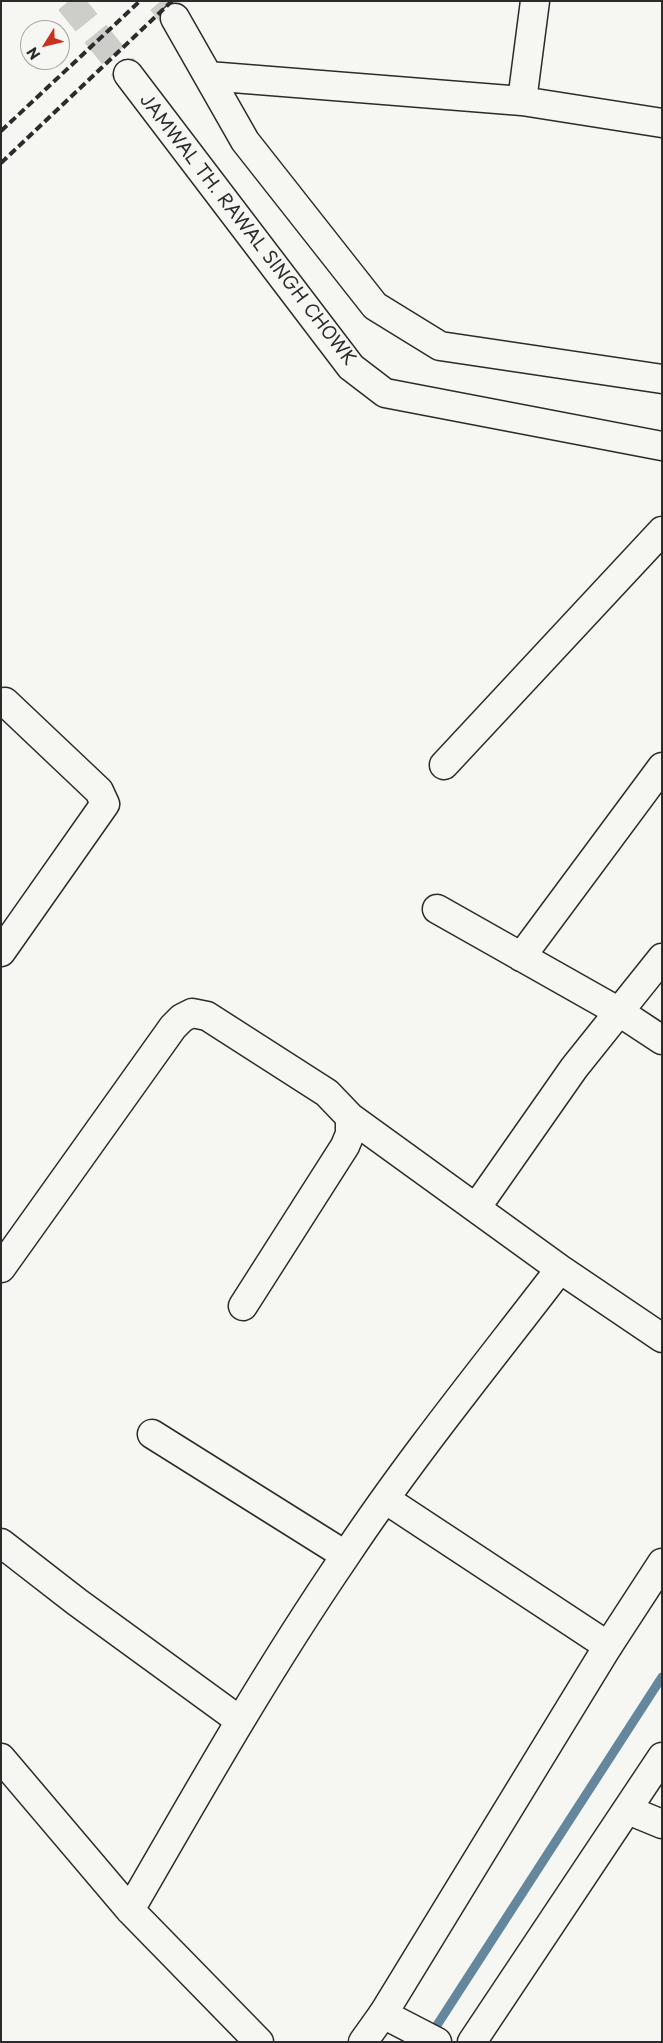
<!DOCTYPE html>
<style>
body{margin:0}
#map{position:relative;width:663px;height:2043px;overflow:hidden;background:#f6f6f2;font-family:"Playpen Sans",sans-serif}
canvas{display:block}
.frame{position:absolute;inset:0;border:2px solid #2b2b2b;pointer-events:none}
.north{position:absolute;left:20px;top:20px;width:50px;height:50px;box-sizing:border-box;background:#f6f6f2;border:1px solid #a5a5a2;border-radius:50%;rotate:234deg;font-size:14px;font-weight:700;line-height:20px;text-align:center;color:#2b2b2b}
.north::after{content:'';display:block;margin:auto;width:18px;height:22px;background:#c8321e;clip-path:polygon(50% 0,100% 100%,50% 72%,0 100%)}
</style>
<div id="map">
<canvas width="663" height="2043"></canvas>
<div class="frame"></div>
<div class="north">N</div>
</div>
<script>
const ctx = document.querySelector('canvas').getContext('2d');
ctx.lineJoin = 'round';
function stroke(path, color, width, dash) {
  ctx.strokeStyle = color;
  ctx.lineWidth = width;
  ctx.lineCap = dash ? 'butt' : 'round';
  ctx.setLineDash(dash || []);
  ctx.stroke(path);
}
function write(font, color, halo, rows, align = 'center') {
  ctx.font = font + ' "Playpen Sans",sans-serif';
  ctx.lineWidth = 5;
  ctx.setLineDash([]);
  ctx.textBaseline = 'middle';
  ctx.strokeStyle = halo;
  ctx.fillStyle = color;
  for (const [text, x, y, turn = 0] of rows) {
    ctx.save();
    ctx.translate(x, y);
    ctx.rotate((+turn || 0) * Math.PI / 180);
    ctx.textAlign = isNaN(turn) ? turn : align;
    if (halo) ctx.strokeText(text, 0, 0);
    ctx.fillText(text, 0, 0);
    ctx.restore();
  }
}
stroke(new Path2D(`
 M430,2036L662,1677`), '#65879e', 9);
stroke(new Path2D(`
 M69,1L128,74
 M161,1L175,18`), '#cdcdca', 28, [28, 14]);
const minor = new Path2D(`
 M175,18L245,141L375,306L440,346L662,379
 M128,74L351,367L385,393L662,446
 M208,76L522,101L662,123
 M522,101L535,1
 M444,765L662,531
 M437,909L621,1013L662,1040
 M1,952L105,804L99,791L5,702
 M521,957L662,767
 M350,1117L560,1269L662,1338
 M476,1208L574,1068L662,958
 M1,1268L173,1027L182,1018L192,1013L207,1016L327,1093L350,1117V1134L345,1146L243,1306
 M152,1434L345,1555
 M385,1499L608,1646
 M1,1543L77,1602L239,1720
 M1,1758L130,1910L259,2042
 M628,1810L662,1824
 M130,1910C199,1790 268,1669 346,1555C412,1456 488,1363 560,1269
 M383,2014L437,2042`);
const major = new Path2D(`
 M363,2042L383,2014L608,1646L662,1563
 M472,2042L662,1757`);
stroke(minor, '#2b2b2b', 31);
stroke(major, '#2b2b2b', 31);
stroke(minor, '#f6f6f2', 28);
stroke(major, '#f6f6f2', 28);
stroke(new Path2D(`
 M1,131L140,1
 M1,163L172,1`), '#2b2b2b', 4, [8, 4]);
write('18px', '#2b2b2b', '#f6f6f2', [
 ["JAMWAL TH. RAWAL SINGH CHOWK",247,230,52]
]);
</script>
